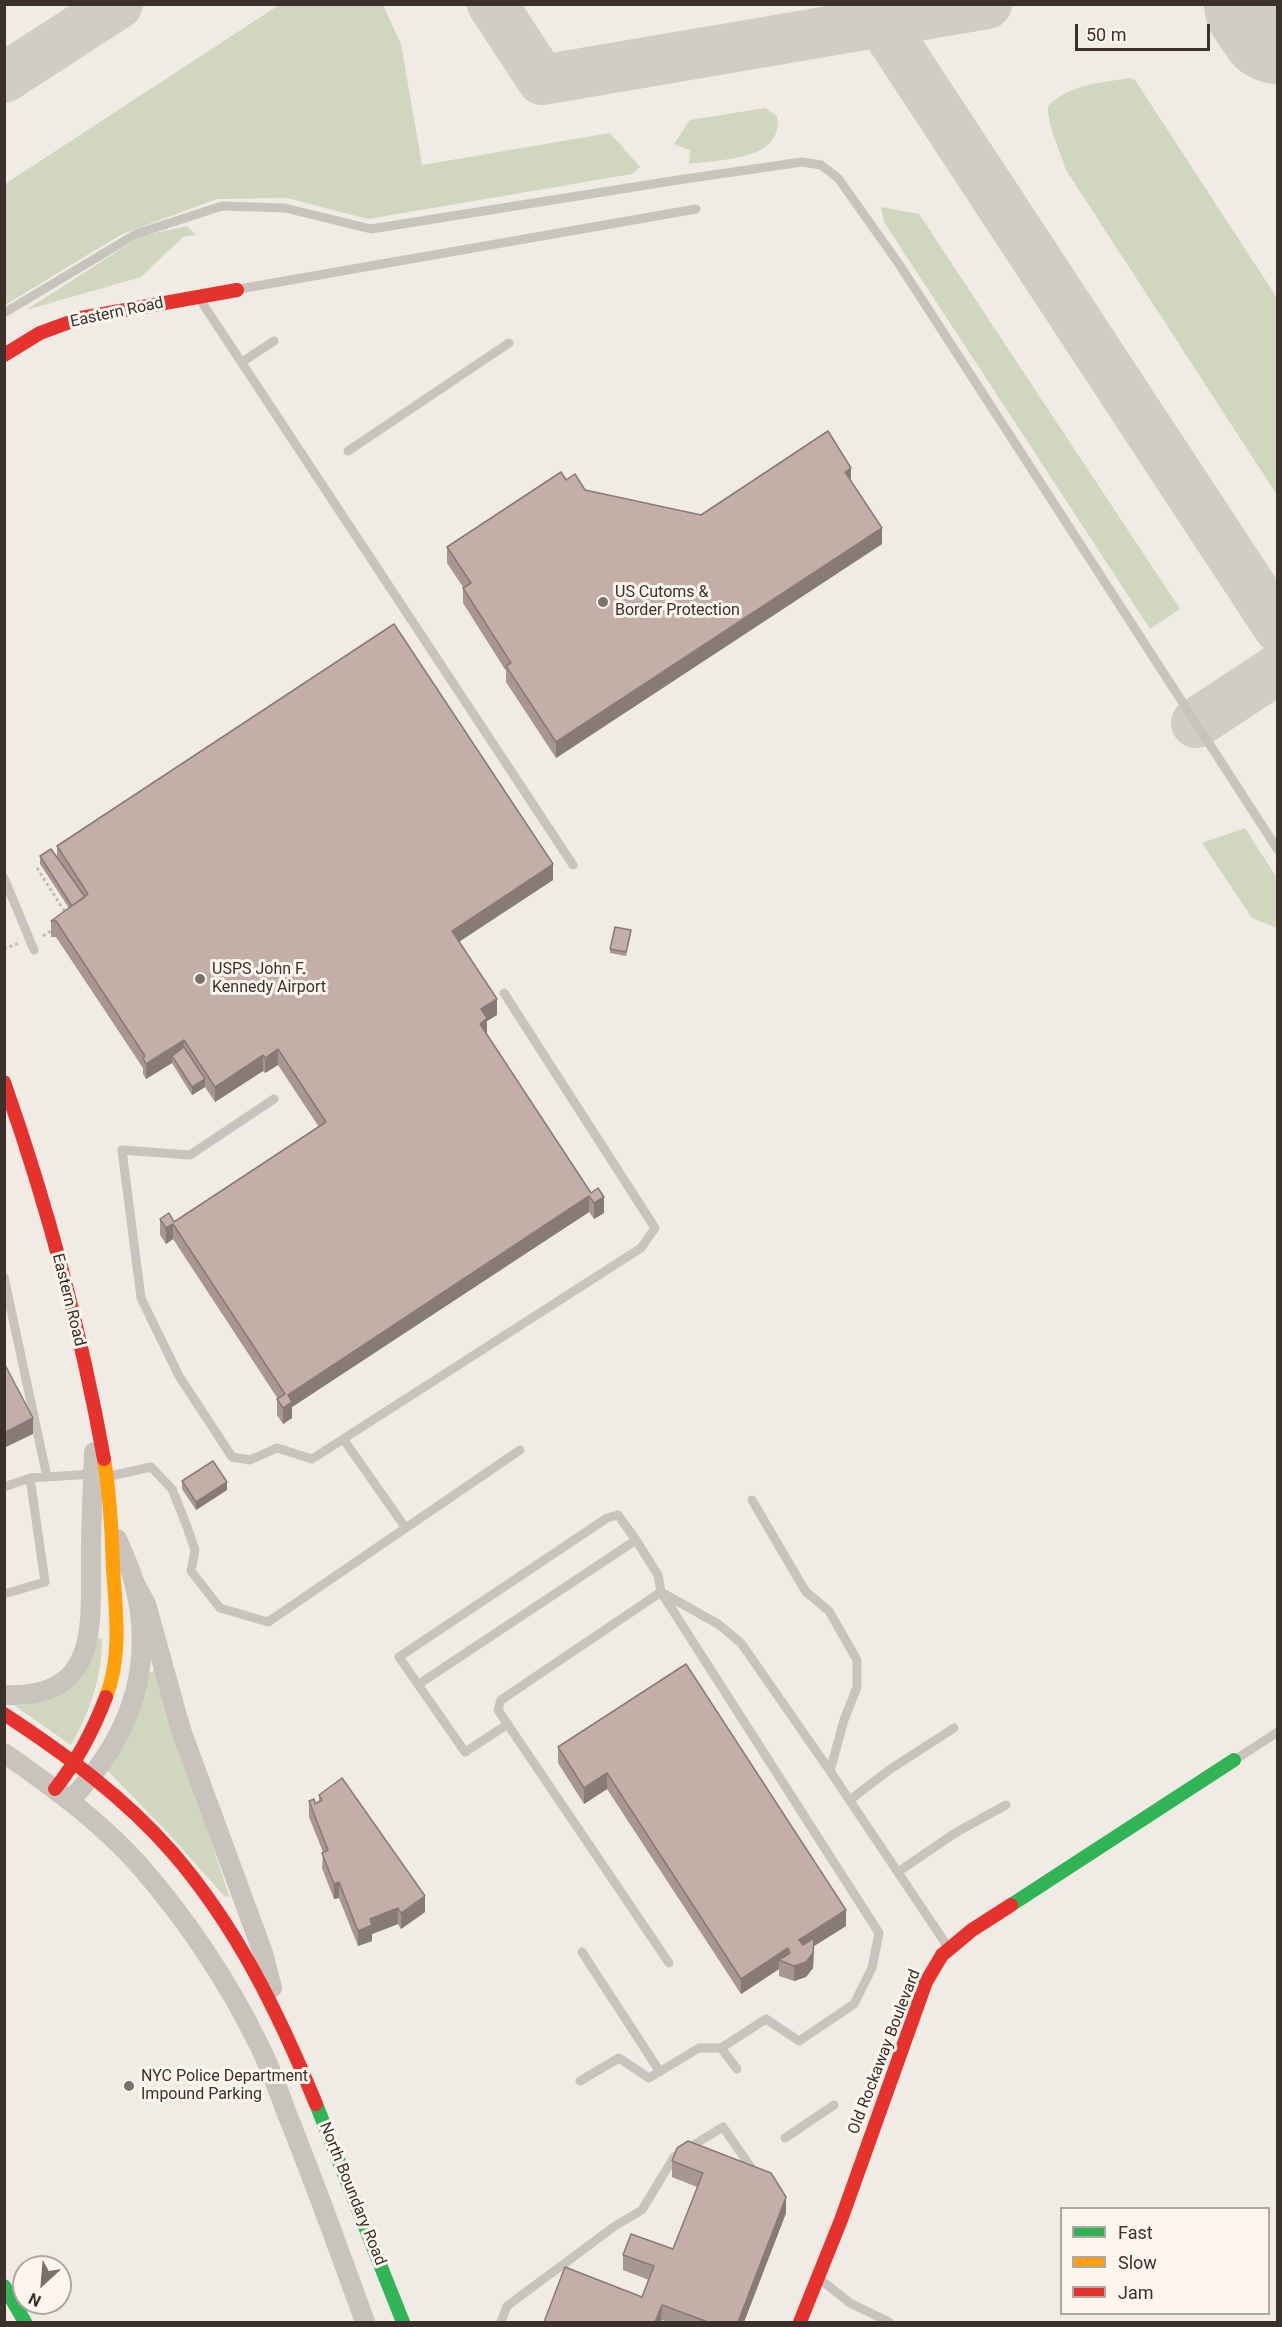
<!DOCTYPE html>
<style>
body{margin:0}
#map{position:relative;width:1282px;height:2327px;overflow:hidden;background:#f0ebe5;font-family:Roboto,sans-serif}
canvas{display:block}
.frame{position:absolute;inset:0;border:6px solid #3b302b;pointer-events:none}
.legend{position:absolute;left:1060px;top:2207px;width:210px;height:108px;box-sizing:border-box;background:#fbf5ee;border:2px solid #aea6a0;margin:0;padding:8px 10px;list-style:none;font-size:18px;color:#3b302b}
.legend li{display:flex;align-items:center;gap:12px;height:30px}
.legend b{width:30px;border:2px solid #aea6a0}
.north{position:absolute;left:12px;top:2255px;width:60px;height:60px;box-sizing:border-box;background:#fbf5ee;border:2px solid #aea6a0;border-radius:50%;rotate:206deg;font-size:16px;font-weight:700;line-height:24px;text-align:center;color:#3b302b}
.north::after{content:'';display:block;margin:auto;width:21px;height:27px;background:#7a716c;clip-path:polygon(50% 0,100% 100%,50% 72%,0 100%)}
.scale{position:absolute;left:1075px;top:24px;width:135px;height:27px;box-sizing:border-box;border:3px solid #3b302b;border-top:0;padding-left:8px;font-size:18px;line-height:21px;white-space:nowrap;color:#3b302b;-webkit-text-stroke:4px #fbf5ee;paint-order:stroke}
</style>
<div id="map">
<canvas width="1282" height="2327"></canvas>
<div class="frame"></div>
<ul class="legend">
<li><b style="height:8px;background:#30b455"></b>Fast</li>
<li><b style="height:8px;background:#ff9f0a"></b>Slow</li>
<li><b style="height:8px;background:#e5322d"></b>Jam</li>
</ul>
<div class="north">N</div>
<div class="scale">50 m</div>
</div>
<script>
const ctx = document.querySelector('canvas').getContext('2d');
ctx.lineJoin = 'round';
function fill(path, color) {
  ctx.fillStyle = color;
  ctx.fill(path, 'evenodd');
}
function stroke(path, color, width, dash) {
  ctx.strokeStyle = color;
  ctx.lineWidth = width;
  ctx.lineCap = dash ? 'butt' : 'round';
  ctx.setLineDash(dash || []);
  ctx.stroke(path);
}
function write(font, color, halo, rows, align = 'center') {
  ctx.font = font + ' Roboto,sans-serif';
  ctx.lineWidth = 6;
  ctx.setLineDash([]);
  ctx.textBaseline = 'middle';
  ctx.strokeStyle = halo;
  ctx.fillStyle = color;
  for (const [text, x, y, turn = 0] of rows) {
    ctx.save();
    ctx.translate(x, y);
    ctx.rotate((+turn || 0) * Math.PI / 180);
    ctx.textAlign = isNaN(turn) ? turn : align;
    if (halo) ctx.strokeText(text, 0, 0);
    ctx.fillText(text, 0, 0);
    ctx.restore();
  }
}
fill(new Path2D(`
 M279,5H383L401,44L422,165L610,133L640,167L632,174L368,219L287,198L217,199L122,234L5,305V184Z
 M1130,78L1135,80L1277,298V495L1066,170C1060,151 1047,124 1048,106C1070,84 1101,83 1130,78Z
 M765,108L777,116C785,161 720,159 689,164L690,150L674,144L690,120Z
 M881,207L919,214L1180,609L1150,629L884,222Z
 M187,226L196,235L183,237L141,277L26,310L141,236Z
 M1245,828L1277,878V928L1252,918L1202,843Z
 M98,1638L102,1639C102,1677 90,1712 71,1745L15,1706C63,1700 84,1685 98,1638Z
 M155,1671L229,1896L225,1897L168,1833L107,1770C129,1739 141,1708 149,1672Z`), '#d1d6bf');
stroke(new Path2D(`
 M492,4L542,80L987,4
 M869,4L1278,627
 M1277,4L1278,5
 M4,78L118,4
 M1196,723L1278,669`), '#d0ccc6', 50);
stroke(new Path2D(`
 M1265,4L1278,23`), '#d0ccc6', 122);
stroke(new Path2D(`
 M37,868L65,912
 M43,936L54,929
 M4,949L19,943`), '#c2bbb6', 3, [3, 3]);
stroke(new Path2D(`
 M239,289L696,209
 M201,301L573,865
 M4,313L136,234L222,206L285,208L371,229L678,180L802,162L821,165L838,178L899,264L1278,850
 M242,362L274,341
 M348,451L509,343
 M4,878L34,950
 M274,1099L190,1155L122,1150L141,1298L179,1376L232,1457L250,1460L277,1448L312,1459L641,1248L655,1228L504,993
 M4,1277L47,1477
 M344,1440L405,1527
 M110,1476L151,1467L172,1489L186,1524L195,1550L191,1571L220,1608L268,1622L520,1450
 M4,1487L30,1478L93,1474
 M752,1500L806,1592L829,1611L857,1660V1687L844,1720L830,1771L948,1947
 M4,1594L45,1582L30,1478
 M419,1684L636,1540L658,1575L661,1592L879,1933L872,1968L854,2004L799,2041L766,2019L721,2048L737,2069
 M508,1724L465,1752L399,1657L607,1518L618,1515L636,1540
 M1236,1759L1278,1732
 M850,1800L889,1770L954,1728
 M898,1872L955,1833L1006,1805
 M582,1952L660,2072
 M669,1963L498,1710L501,1700L661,1592L718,1624L741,1643L830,1771
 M580,2081L619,2058L649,2078L699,2048H721
 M785,2138L834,2105
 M821,2280L850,2303L889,2322
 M501,2322L507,2306L615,2226L642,2210L674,2157L723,2127L752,2169`), '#c9c3be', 9);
stroke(new Path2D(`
 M134,1582L146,1604L181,1730L263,1953L272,1988
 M4,1695C102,1699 90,1624 91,1553C91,1520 93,1486 94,1452
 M4,1753C53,1787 101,1822 140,1866C186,1919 227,1980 258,2043C270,2066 278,2090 287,2114C315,2183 340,2253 365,2322
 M70,1800C130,1739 156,1667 134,1582C130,1567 123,1553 117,1539`), '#c9c3be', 20);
stroke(new Path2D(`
 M1011,1905L1234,1760
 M316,2104L403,2322
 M4,2286L25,2322`), '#30b455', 14);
stroke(new Path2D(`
 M104,1459C110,1495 112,1532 113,1569C116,1612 122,1656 106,1697`), '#ff9f0a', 14);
stroke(new Path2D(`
 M4,355L40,333L81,318L237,290
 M4,1082C47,1204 81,1331 104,1459
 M4,1714C65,1754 124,1797 172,1852C237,1927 279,2014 316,2104
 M55,1789C78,1760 93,1731 106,1697
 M800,2322L841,2220L926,1982L942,1955L972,1930L1011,1905`), '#e5322d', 14);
fill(new Path2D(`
 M566,480L585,490L701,515L851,482L882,544L556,758L506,682V671L463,603V587L447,563V547Z
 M57,846L553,880L459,942L497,1015L487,1021V1034L604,1213L594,1219L589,1212L292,1407V1418L283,1424L277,1415V1399H278L173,1239L166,1244L160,1235V1219L174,1222L319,1127L278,1065L265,1073L263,1071L215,1102L205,1087L192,1095L172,1063L146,1079L143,1074V1068L56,937H51V921L69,908L40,864V856L57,857Z
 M631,934L626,956L610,953V949Z
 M182,1481L227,1490L196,1510L182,1489Z
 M686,1664L846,1926L814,1946L813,1968L806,1977L794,1981L779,1976V1969L741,1994L607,1789L584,1804L558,1763V1747Z
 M319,1795L425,1912L401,1929L398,1924L372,1934V1941L358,1946L339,1898L334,1899L322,1868L323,1852L309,1817V1801L315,1804L319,1801Z
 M677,2148L786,2213L744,2322H667L662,2320L661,2322H544L642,2297L649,2280L623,2270V2255L673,2249L697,2187L672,2177V2161Z`), '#a89690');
fill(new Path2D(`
 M851,468V483L845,472Z
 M882,528V544L556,758V742Z
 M553,864V880L452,946V931Z
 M497,999V1015L487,1021V1034L480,1039L481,1009Z
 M184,1040V1055L172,1056V1063L146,1079V1064Z
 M278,1049V1065L265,1073V1058Z
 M263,1055V1071L215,1102V1087Z
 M205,1079V1087L192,1095V1087Z
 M589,1196V1212L292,1407V1418L283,1424V1408L288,1395Z
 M604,1197V1213L594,1219V1203Z
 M173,1224V1239L166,1244V1228Z
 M33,1418V1434L4,1448V1433Z
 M227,1482V1490L196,1510V1502Z
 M607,1773V1789L584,1804V1788Z
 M339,1882V1898L334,1899V1884Z
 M425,1896V1912L401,1929V1913Z
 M398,1908V1924L372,1934V1941L358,1946V1931L370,1919Z
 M846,1910V1926L814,1946L813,1968L806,1977L794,1981V1966L799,1956V1940Z
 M788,1948V1963L779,1960V1969L741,1994V1979Z
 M786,2197V2213L744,2322H738Z
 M662,2305L661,2322H655Z`), '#887a75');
const building = new Path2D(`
 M828,431L851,468L845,472L882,528L556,742L506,666L511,663L463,588L471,583L447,547L561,472L566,480L575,474L585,490L701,515Z
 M394,624L553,864L452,931L497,999L481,1009L487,1018L480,1024L591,1193L598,1188L604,1197L594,1203L589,1196L288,1395L292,1402L283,1408L277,1399L285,1394L173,1224L166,1228L160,1219L169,1213L174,1222L326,1122L278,1049L265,1058L263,1055L215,1087L184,1040L146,1064L143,1058L145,1056L56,921H51L88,894L57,846Z
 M51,849L85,897L72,906L40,856Z
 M615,927L631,930L626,952L610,949Z
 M184,1047L205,1079L192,1087L172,1056Z
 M4,1363L33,1418L4,1433Z
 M213,1461L227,1482L196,1502L182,1481Z
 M686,1664L846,1910L799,1940L803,1945L814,1938L813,1953L806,1962L794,1966L779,1960L790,1953L788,1948L741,1979L607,1773L584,1788L558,1747Z
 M342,1778L425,1896L401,1913L398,1908L370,1919L372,1925L358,1931L339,1882L334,1884L322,1853L328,1850L309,1801L314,1799L315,1804L322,1800L319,1795Z
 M688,2141L771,2173L786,2197L738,2322H708L662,2305L655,2322H544L565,2267L642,2297L654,2266L623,2255L631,2234L673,2249L703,2173L672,2161L677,2148Z`);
fill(building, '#c3afa7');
stroke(building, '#887a75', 1.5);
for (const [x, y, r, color] of [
 [603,602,6,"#7a716c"],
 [200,979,6,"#7a716c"],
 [129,2086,6,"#7a716c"]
]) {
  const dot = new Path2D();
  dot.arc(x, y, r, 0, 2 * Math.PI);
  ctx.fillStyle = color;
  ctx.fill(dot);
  stroke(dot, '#fbf5ee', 2);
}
write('16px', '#3b302b', '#fbf5ee', [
 ["Eastern Road",117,313,-12],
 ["Eastern Road",68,1300,76],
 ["Old Rockaway Boulevard",885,2052,-69],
 ["North Boundary Road",352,2194,68]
]);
write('16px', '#3b302b', '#fbf5ee', [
 ["US Cutoms &",615,593],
 ["Border Protection",615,611],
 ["USPS John F.",212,970],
 ["Kennedy Airport",212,988],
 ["NYC Police Department",141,2077],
 ["Impound Parking",141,2095]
], 'left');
</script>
